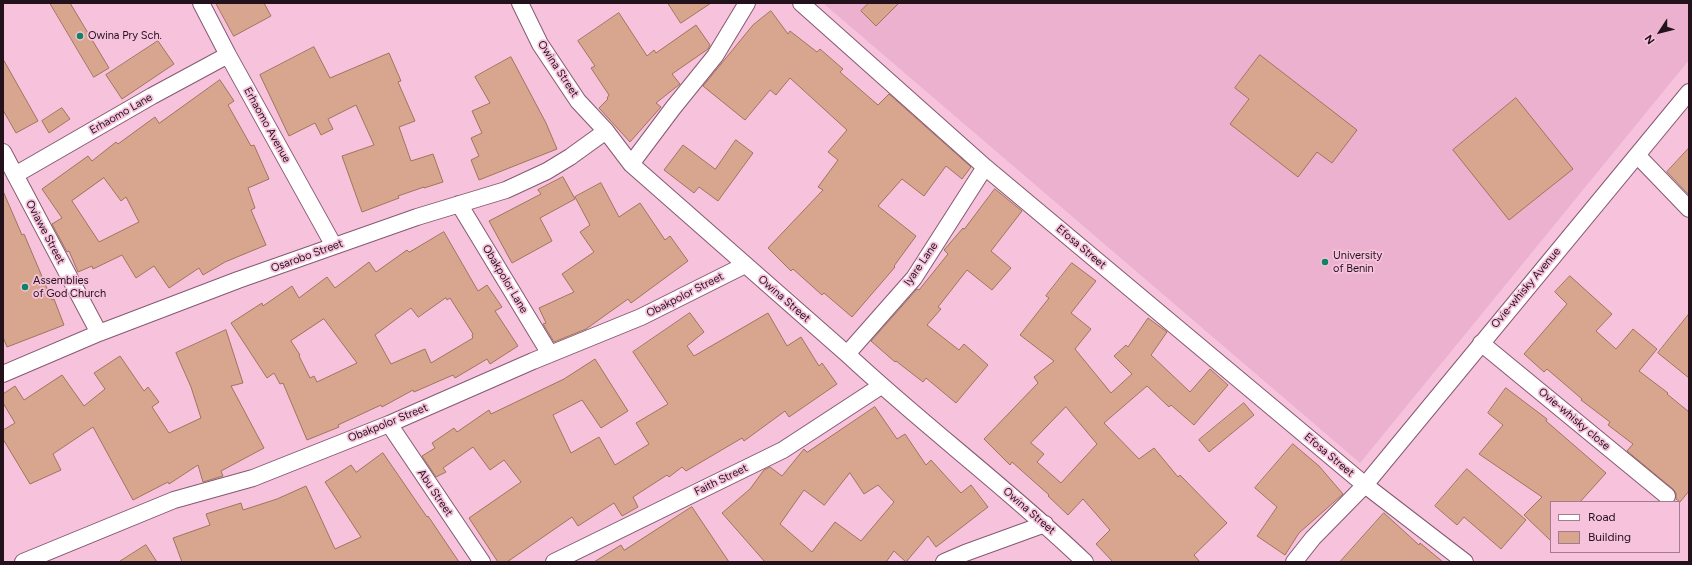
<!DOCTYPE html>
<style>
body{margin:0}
#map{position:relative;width:1692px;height:565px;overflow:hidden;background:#f6c2dc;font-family:Figtree,sans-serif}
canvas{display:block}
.frame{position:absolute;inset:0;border:4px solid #23111b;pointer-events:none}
.legend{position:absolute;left:1550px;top:501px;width:130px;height:52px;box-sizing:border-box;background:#f6c2dc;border:1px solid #a27b8f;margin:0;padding:5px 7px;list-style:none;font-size:12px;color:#23111b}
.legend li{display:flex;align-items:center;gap:8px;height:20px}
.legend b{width:20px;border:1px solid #a27b8f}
.north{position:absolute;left:1640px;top:12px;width:40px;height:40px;-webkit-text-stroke:3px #f6c2dc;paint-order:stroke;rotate:234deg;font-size:11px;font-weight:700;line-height:16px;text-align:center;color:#23111b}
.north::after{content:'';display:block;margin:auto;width:14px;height:18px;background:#23111b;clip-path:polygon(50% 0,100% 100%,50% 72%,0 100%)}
</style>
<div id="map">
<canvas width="1692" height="565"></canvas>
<div class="frame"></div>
<ul class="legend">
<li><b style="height:5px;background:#fff"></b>Road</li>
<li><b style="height:11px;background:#d8a68e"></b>Building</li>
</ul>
<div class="north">N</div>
</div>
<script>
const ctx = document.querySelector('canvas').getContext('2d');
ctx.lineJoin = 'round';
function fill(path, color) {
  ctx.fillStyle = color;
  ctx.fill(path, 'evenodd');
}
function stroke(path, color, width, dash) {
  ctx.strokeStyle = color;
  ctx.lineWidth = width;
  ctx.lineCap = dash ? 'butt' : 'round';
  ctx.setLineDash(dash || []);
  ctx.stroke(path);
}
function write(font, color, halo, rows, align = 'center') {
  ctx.font = font + ' Figtree,sans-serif';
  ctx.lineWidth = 3.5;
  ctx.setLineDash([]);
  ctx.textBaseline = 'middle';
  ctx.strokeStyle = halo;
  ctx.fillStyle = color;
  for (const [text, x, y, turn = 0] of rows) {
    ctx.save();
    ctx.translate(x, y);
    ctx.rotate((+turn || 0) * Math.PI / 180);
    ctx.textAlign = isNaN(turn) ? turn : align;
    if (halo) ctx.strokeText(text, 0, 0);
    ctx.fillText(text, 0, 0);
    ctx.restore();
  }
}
fill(new Path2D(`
 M823,3H1689V60L1360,463Z`), '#ebb1cf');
const building = new Path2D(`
 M50,3H70L109,68L94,77Z
 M216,3H264L271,16L234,36Z
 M668,3H711L681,23Z
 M869,3H899L876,26L861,11Z
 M771,11L788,34L790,31L817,52L820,49L843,69L840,72L878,105L889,94L971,167L962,179L946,166L924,196L902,179L878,206L916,236L894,266L895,267L852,317L824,293L822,295L793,269L791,271L768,248L823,190L818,187L838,160L828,152L847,130L790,78L776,95L770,90L745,120L703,86L753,25Z
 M619,13L647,56L654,50L656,53L696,25L710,45L708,49L672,74L680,84L656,103L661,107L630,142L599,108L608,99L607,98L609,95L591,68L595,66L578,41Z
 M158,41L174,64L122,99L106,75Z
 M314,47L330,78L389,53L401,81L398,82L415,121L399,127L411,161L433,154L443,182L424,188V187L398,196L399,198L362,212L342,156L374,145L356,105L328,119L333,129L321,135L315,123L289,136L260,75Z
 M1260,55L1357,130L1332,163L1317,152L1298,177L1230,124L1249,99L1235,88Z
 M511,57L546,123L557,149L479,180L471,160L479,156L471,138L482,133L472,111L490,103L475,77Z
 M3,59L38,121L16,133L3,110Z
 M220,80L234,101L228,105L251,146L254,145L269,179L248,188L255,208L251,210L266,245L225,262L203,275L199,268L169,288L154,266L136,278L122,255L93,269L92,266L78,272L69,251L67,252L52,224L62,218L42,189L88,156L92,161L116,142L118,144L155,117L159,123ZM104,178L121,201L126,197L139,222L99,242L72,201Z
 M1516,98L1573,169L1509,220L1453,150Z
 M62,108L70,119L49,133L42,121Z
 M736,140L753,153L718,201L699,187L694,193L664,170L683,145L715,169Z
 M1689,148V195L1667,172Z
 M563,177L575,199L540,218L552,241L512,263L489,221L541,194L538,190Z
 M601,183L619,217L640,203L665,240L670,236L688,261L631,303L628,299L586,329L554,342L543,324L546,323L539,308L574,292L562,274L594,252L580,232L590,225L575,197Z
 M995,189L1022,211L991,251L1011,268L992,290L967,270L938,307L941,309L927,325L959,350L964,344L988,365L956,403L926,378L923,382L896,361L895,362L871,341L917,289L919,290L948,254L944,250L963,228L964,229Z
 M3,191L22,235L24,234L52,300L54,299L64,325L7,347L3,337Z
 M444,232L478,291L487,285L502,307L495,311L518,346L490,364L487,359L455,378L453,375L414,392L413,390L382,407L381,405L338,425L339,427L307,440L283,383L280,384L274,373L267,378L231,323L262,303L263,306L292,286L299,298L327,277L335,288L369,262L376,272L407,250L409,252ZM446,298L447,300L450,298L473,334L472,335L473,338L431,363L425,349L391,364L375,335L411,308L418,317ZM324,319L357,363L317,382L314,376L310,378L299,356L300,355L291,341Z
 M1072,263L1096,281L1071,313L1091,329L1075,349L1111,393L1132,374L1114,356L1126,345L1128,347L1148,318L1167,332L1151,355L1190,392L1210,369L1228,385L1194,425L1171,405L1169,407L1147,386L1104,423L1139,459L1154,448L1178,477L1180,475L1227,523L1194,555L1200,562H1113L1096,544L1110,530L1083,499L1068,515L1048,496L1049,495L1012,462L1010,465L984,439L1038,383L1034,377L1054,361L1020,335L1049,298L1046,296ZM1066,407L1097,444L1061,483L1037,462L1044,454L1031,443Z
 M1570,276L1612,314L1596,331L1616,349L1633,329L1657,349L1639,371L1668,393L1667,394L1689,412V491L1680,502L1676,499V493L1673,489L1627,451L1633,444L1608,425L1610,422L1581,400L1582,399L1547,369L1544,372L1524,354L1567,304L1555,292Z
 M690,313L704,332L687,346L694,356L768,313L787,346L801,337L819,366L822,363L837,384L789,417L785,411L744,441L742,438L686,471L682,467L669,477L667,475L633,497L638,507L622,516L614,503L578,526L572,517L507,562H498L469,518L521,482L504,460L490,470L473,447L443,468L446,472L436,477L422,456L435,448L432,443L454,428L457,432L489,410L491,414L564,379L595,359L628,411L601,428L582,400L553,415L571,453L599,437L615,465L649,444L636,423L668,404L633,352Z
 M1689,314V378L1658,353Z
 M226,330L243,383L231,386L264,448L221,471L223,476L203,482L198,465L169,484L168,482L133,500L93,427L53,454L61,470L30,484L3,439V430L15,423L3,403V394L15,386L24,400L62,375L84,406L105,389L94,373L120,356L144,391L148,387L159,402L152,407L169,433L201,418L191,387L176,353Z
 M1506,388L1547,419L1546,421L1606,473L1580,502H1551V541L1524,515L1542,497L1479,454L1503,425L1488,413Z
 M1244,403L1254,415L1209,452L1199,440Z
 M875,407L897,439L905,434L926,465L931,460L961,493L971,485L988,507L936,547L928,536L906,562L894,551L886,562H765L722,513L750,489L764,470L770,467L782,476L804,449L807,452ZM850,473L864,494L878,485L894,502L861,541L835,522L812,552L780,524L804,490L824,505Z
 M1293,444L1319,466L1343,494L1299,533L1285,555L1257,536L1277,507L1255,488Z
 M383,453L427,517L428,516L459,562H182L173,538L210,525L206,514L241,503L243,510L277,499L306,486L335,549L361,537L325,482L351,465L356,472Z
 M1467,469L1526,520L1501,549L1464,517L1457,525L1435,506Z
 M692,507L729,562H594L621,545L624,550Z
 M1384,513L1419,545L1420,543L1443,562H1340Z
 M146,545L157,562H119Z`);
fill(building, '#d8a68e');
stroke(building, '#a1735c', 1);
const minor = new Path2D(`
 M201,3L228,55L334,246
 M520,3L540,44L578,101L606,131L631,164L847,354C924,426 1009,489 1085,562
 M801,3L985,167L1365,485L1465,562
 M3,152L99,333
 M1637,155L1689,209
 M631,164L673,108L715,56L747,3
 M15,175L152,96L228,55
 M459,204L550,354
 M1481,343L1667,496
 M847,354L914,278L985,167
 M3,374L99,333L238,280L417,217L506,190L547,171L570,157L606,131
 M389,424L482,562
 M23,562L174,500L253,478L389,424L533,361L641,317L745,265
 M554,562L783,450L881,386
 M944,562L965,553L1045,524
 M1294,562L1313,538L1365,485L1689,92`);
stroke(minor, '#865971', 18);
stroke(minor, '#fff', 16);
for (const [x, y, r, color] of [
 [80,36,4,"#108362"],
 [1325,262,4,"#108362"],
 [25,287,4,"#108362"]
]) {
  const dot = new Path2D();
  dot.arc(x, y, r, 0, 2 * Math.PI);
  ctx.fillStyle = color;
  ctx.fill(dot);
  stroke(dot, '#f6c2dc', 1.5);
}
write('11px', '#23111b', '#f6c2dc', [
 ["Owina Pry Sch.",88,36],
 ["University",1333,256],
 ["of Benin",1333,269],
 ["Assemblies",33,281],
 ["of God Church",33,294]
], 'left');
write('11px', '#23111b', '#f6c2dc', [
 ["Owina Street",558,69,57],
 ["Erhaomo Lane",121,114,-30],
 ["Erhaomo Avenue",267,125,61],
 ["Oviawe Street",45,232,62],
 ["Efosa Street",1081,247,40],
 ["Osarobo Street",307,256,-20],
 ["Iyare Lane",921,264,-55],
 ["Obakpolor Lane",505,279,59],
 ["Ovie-whisky Avenue",1526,288,-50],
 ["Obakpolor Street",685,295,-27],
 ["Owina Street",784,299,41],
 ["Ovie-whisky close",1574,419,40],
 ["Obakpolor Street",388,423,-22],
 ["Efosa Street",1329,455,40],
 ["Faith Street",721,480,-26],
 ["Abu Street",435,493,56],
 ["Owina Street",1029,511,41]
]);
</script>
